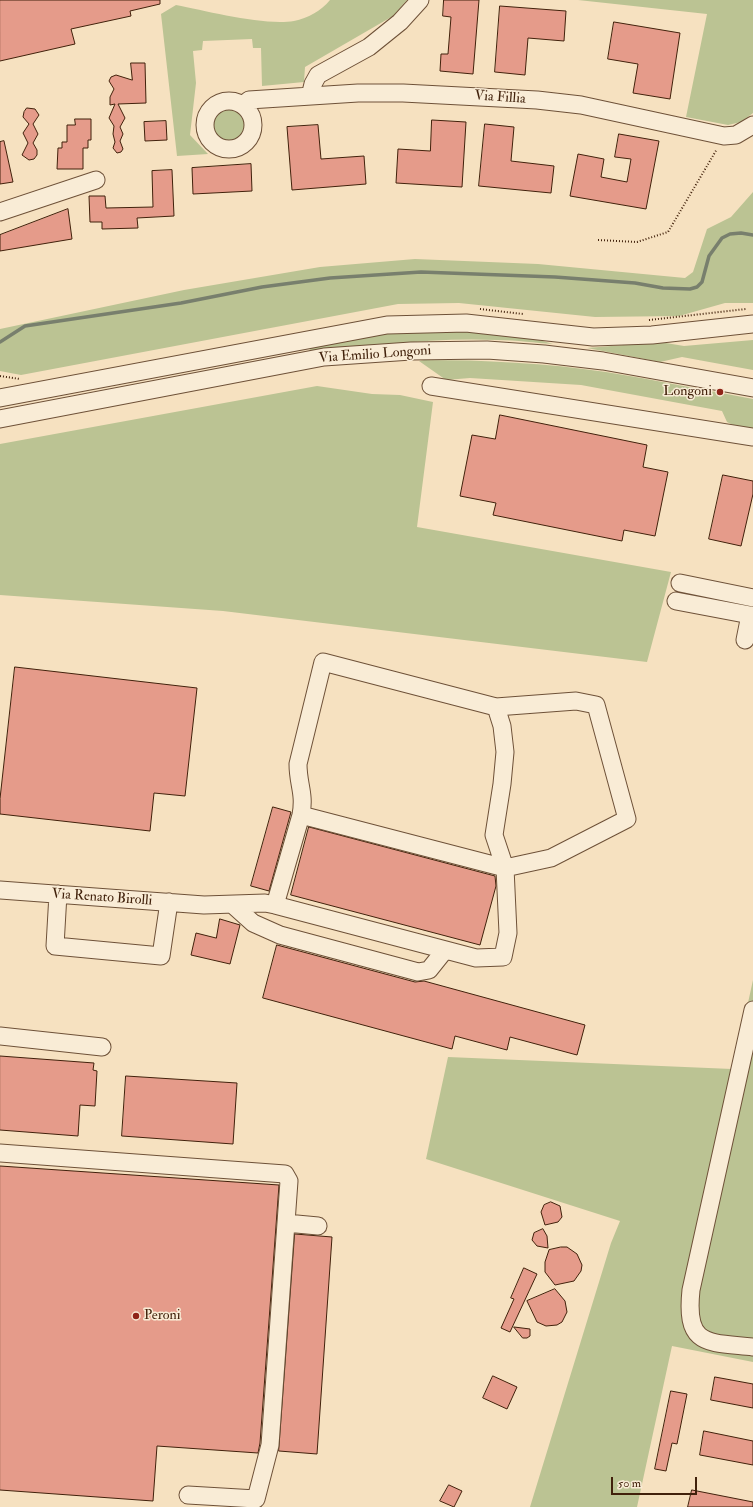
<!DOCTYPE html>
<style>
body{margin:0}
#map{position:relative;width:753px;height:1507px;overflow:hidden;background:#f6e1c0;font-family:"IM FELL Double Pica",serif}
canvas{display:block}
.scale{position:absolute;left:611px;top:1477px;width:86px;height:18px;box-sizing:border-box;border:2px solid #41210b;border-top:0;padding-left:5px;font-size:12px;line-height:14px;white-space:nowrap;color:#41210b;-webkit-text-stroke:3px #f9ecd6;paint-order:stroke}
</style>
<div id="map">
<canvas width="753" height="1507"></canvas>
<div class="scale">50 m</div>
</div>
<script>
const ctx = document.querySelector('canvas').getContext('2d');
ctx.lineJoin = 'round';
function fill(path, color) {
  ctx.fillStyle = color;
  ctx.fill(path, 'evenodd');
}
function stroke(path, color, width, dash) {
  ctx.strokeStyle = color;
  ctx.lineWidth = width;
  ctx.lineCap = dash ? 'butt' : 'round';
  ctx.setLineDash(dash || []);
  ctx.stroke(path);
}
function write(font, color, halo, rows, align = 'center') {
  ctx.font = font + ' "IM FELL Double Pica",serif';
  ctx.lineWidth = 3;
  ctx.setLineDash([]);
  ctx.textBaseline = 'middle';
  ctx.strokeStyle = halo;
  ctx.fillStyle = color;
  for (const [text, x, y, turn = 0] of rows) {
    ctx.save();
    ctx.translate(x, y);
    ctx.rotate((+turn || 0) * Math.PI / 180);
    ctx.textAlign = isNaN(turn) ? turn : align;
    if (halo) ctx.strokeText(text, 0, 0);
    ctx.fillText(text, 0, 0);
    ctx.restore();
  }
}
fill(new Path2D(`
 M330,0H407L393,16L305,67L304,82L262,86L261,48H253L252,39L203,41L202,50L193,51L196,83L190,135L208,154L177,156L161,14L176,5C207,11 264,26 294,21C308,18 321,11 330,0Z
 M578,0H753V113L741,122L728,125L686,117L707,14Z
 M213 125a17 17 0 1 1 34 0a17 17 0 1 1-34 0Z
 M753,192V303H725L679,316L595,317L459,303L398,304L21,375L0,371V329L184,290L320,267L415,259L538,264L685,278L693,272L707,229L731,217Z
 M456,331L526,336L553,344C535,343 517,340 498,340C434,337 370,346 307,353L311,348L380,334Z
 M753,340V370L682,357L660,362L587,348L660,342L684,346Z
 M424,360C485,360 545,363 606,372C655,380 704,390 753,399V429L737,427L727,422L722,411L581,385L470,378L446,380L419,361Z
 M317,386L372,394L400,395L433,402L417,527L671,572L647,662L223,611L0,595V444Z
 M753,980V1362L672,1346L637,1507H530L611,1243L620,1221L426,1159L448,1057L732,1069L713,1162Z`), '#bbc393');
stroke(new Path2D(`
 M0,342L25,326L181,303L262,287L330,278L421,272L555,277L635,283L663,288L690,289L697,287L702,282L709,256L722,238L730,234L741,233L753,235`), '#787f6d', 3.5);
const building = new Path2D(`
 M0,0H160V4L130,11L131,16L71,29L75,44L0,61Z
 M444,0H479L473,74L440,71L441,54H448L451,17L443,16Z
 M500,6L566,11L564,41L528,38L525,75L495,72Z
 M614,22L680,33L670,99L633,93L638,64L608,59Z
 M131,63H145L146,103L118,104L125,118L120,127L123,134L120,141L123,149L121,152L117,153L113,148L115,142L113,134L114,126L109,118L115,104L110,105V97L114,89L109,81L111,77L116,75L132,80Z
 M27,108L35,109L39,115L33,124L38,134L33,143L37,150V155L34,159L29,160L22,155L28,143L23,133L29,124L23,117L24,112Z
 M75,119H91V140H88V148H83V169H57L58,148H62V142H67V125H75Z
 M432,120L466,122L462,187L396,183L398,149L430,151Z
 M166,121L167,140L145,141L144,122Z
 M485,124L514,127L511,161L554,166L551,193L479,186Z
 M318,125L321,159L364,156L366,184L292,190L287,127Z
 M619,134L659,141L646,209L570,196L578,154L604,159L601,177L627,182L631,159L615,157Z
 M4,141L13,182L0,184V142Z
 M251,164L252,191L193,194L192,168Z
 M172,170L174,216L137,218L138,228L102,229V222H90L89,196H105L106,208L153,207L152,171Z
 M68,209L72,239L0,251V235Z
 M500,415L647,445L643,467L668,472L655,536L624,530L622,541L493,515L496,503L460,496L472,435L495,439Z
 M723,475L753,481V494L741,546L709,539Z
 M15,667L197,688L185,796L154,793L150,831L0,814V799Z
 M273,807L291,812L269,891L251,886Z
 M309,827L495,876L496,886L480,945L291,895Z
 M220,919L240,925L230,964L191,955L196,933L216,938Z
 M277,945L415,982L424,981L585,1025L577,1055L510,1037L507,1050L455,1036L452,1049L263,998Z
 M0,1056L94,1063L93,1070L97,1071L95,1106L80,1105L78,1136L0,1130Z
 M126,1076L237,1083L233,1144L122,1136Z
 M0,1166L279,1185L260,1443L258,1453L157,1446L153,1501L0,1490Z
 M551,1202L560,1206L562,1217L558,1222L545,1225L541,1212L544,1205Z
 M543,1229L547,1236L548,1248L537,1246L532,1240L534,1233Z
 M295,1234L332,1237L317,1454L279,1451Z
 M561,1247H567L577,1254L582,1265L581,1271L574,1281L555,1285L545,1272V1262L549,1250Z
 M524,1268L537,1274L510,1332L501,1328L514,1299L511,1298Z
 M555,1289L565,1301L567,1312L562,1322L557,1325L546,1326L537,1322L527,1301Z
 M514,1327L530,1329V1336L527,1338H523Z
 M493,1376L517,1387L507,1409L483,1398Z
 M715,1377L753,1384V1408L711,1400Z
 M671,1391L687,1394L677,1444L672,1443L666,1471L655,1469Z
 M704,1431L753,1441V1465L700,1455Z
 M449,1485L462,1491L454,1507L440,1501Z
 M692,1490L753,1502V1507H688Z`);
fill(building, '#e59b8a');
stroke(building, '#41210b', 1);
const minor = new Path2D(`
 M310,96L313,84L318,75L369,47L400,22L420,0
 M205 125a24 24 0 1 1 48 0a24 24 0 1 1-48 0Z
 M243,105L249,100L358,93H403L537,100L581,105L724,136L736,135L753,125
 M0,212L96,180
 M431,386L753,437
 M0,398L387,325L466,323L593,337L652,335L753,324
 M0,419L324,357L411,351L487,350L544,354L603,361L753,388
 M680,583L753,598
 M676,601L750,615L745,640
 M301,815C305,793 298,785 298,764L323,662L496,707L502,726L505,752L502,784L494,835L505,868L551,858L627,819L596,705L576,701L496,707
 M301,815L505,868L508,933L503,957L476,958L275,905Z
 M0,890L204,905L265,903L275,905
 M58,894L55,946L161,956L169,902
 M233,905L253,923L280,935L418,972L429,970L445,950
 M753,1010L691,1290C685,1347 707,1342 753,1347
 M0,1036L102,1047
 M0,1153L285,1174L289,1181L270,1445L256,1499L188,1495
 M286,1223L318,1226`);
stroke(minor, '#6e5138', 19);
stroke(new Path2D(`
 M598,240L637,242L668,232L717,149
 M480,309L523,314
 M649,320L746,309
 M0,376L20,379`), '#41210b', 2, [1, 2]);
stroke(minor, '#f9ecd6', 17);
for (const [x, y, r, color] of [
 [720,392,4,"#8f2418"],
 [136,1316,4,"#8f2418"]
]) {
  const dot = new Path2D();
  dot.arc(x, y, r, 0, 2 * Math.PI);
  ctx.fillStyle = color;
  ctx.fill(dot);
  stroke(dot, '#f9ecd6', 1.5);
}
write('14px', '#41210b', '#f9ecd6', [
 ["Via Fillia",500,98,4],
 ["Via Emilio Longoni",375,355,-4],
 ["Via Renato Birolli",102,898,4]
]);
write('14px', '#41210b', '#f9ecd6', [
 ["Longoni",712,392],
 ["Peroni",144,1316,"left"]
], 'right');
</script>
